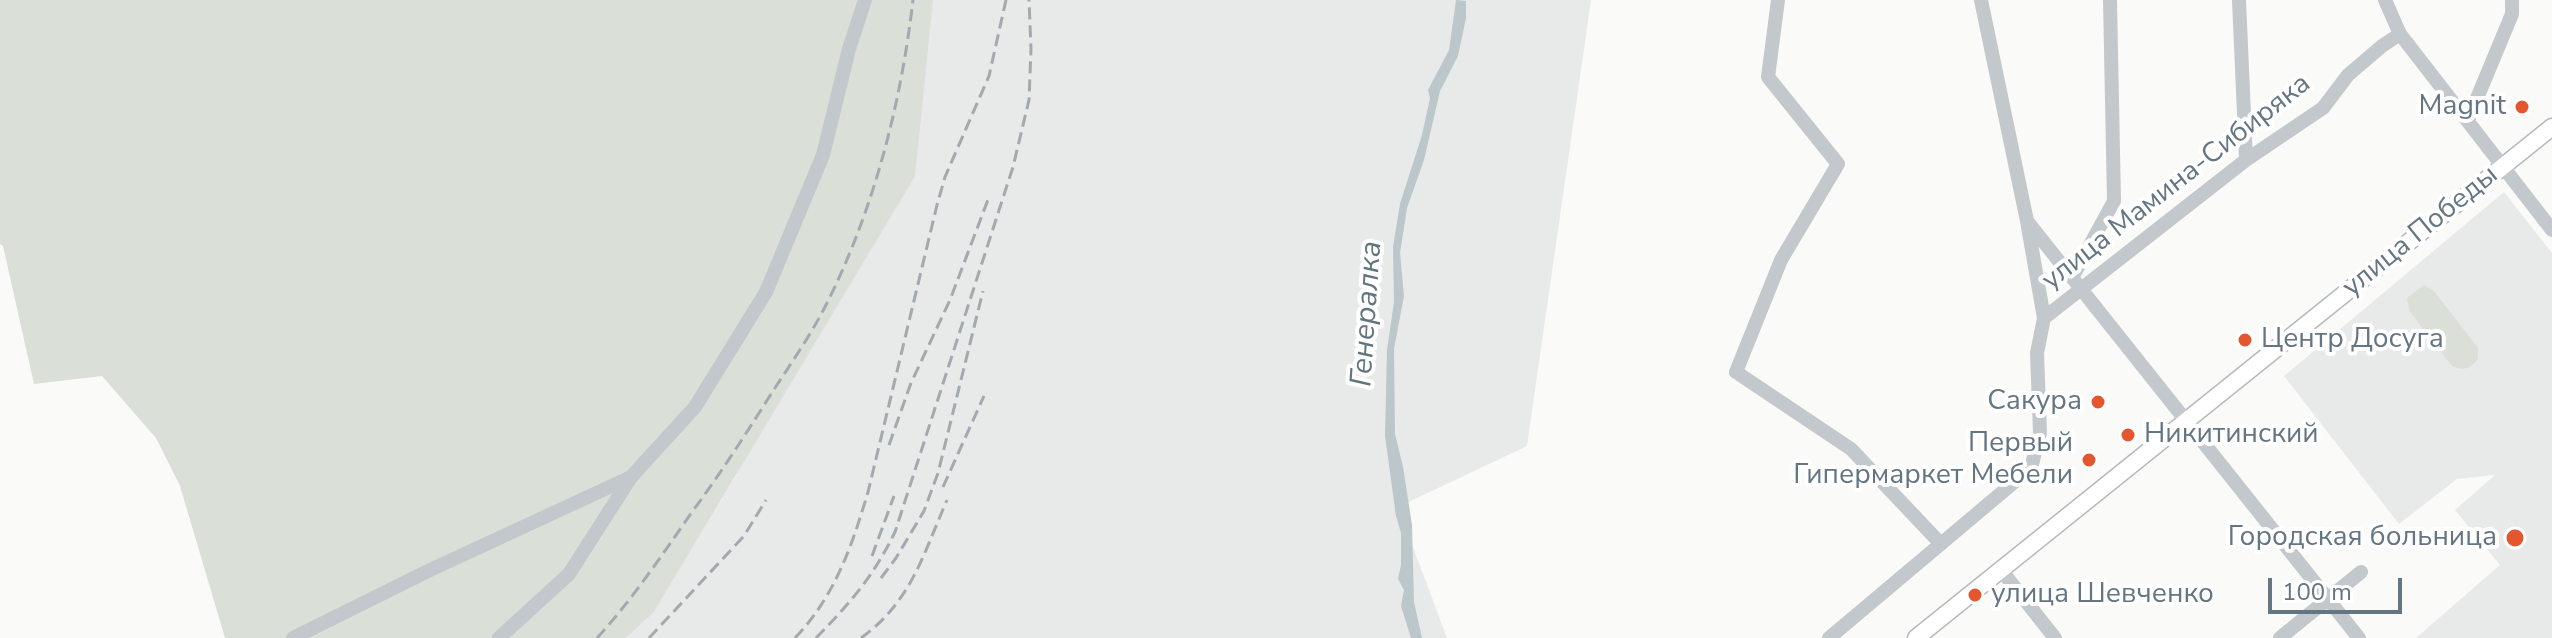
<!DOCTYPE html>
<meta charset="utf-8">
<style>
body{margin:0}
#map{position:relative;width:2552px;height:638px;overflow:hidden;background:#fafaf8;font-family:"Nunito Sans",sans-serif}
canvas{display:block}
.scale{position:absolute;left:2268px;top:578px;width:134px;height:36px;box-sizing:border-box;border:4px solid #657683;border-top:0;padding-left:10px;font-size:24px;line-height:28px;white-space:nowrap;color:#657683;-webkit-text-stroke:6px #fff;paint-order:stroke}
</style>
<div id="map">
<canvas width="2552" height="638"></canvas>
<div class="scale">100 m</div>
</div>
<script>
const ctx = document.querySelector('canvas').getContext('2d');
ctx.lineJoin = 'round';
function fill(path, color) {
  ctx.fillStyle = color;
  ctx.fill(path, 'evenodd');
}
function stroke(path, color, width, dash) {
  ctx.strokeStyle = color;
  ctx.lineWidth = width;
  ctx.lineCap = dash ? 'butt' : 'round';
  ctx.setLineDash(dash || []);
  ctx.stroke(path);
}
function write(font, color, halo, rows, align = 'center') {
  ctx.font = font + ' "Nunito Sans",sans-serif';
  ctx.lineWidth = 8;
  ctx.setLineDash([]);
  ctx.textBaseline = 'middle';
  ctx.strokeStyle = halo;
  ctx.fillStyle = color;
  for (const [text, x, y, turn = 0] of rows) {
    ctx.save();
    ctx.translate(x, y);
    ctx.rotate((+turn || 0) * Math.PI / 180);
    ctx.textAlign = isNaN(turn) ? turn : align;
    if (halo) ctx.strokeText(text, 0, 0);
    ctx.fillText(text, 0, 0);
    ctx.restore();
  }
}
fill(new Path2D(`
 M933,0H1591L1527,446L1398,507L1447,638H626L654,612L737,474L925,62Z
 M2504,192L2552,253V638H2416L2500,565L2455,510L2495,475L2457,479L2399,524L2284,376Z`), '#e8e9e9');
fill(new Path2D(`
 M0,0H933L915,176L654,612L626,638H225L180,486L156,438L102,376L34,384L3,246L0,244Z
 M2424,285L2434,291L2478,348V359C2470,369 2463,371 2452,366L2410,312L2407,298Z`), '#dadfd7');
fill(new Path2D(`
 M1456,0L1466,1V18L1458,56L1440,91L1424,160L1407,208L1400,253L1404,296L1394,349L1395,434L1403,467L1412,525L1414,602L1422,638H1411L1401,606L1404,590L1398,579L1401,565V533L1396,516L1385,436L1387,350L1394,302L1393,247L1400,204L1422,135L1430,98L1428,90L1449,50Z`), '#bbc7cb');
const major = new Path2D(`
 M1916,638L2552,127`);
stroke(major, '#b5babe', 19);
stroke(new Path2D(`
 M1778,0L1768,77L1838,164L1781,260L1736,372L1851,449L1941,544
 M1981,0L2027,221L2359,638
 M2239,0L2246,160
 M2385,0L2400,34L2552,230
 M2468,120L2512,14V0
 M2027,221L2044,318
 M2073,276L2114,201L2110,0
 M2001,570L2055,638
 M293,638L430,570L631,477L695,407L766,292L823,155L849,49L865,0
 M499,638L569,574L631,477
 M1829,638L2031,468L2040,433L2037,353L2044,318L2246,160L2323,108L2348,75L2382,46L2400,34
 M2280,638L2361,572`), '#c3c8cc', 14);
stroke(major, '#fff', 16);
stroke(new Path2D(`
 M889,445L911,383L950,300L989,197
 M943,487L984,396
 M872,556L894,496
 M881,578L896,558L924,511L938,473L983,291
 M597,638C632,600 662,555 692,512C721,473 747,432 773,391C792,362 812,333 827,303C874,209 901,104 913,0
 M649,638L744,536L766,500
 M795,638C835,596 852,546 868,492L937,205L945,177L989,76L1006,0
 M816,638C851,602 873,577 895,532L1013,167L1029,100L1031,49L1029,0
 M861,638C911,602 923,555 947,500`), '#a2aab0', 3, [12, 6]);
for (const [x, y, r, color] of [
 [2522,107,8,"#e4572e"],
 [2245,340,8,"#e4572e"],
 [2098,402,8,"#e4572e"],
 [2128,435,8,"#e4572e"],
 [2089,460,8,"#e4572e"],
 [2515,538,10,"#e4572e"],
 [1975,595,8,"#e4572e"]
]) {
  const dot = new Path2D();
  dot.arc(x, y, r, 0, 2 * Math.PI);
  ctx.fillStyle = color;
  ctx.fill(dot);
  stroke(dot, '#fff', 3);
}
write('28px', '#657683', '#fff', [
 ["Magnit",2506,107],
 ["Центр Досуга",2261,340,"left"],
 ["Сакура",2082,402],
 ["Никитинский",2144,435,"left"],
 ["Первый",2073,444],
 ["Гипермаркет Мебели",2073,476],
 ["Городская больница",2497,538],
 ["улица Шевченко",1991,595,"left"]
], 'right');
write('28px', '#657683', '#fff', [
 ["улица Мамина-Сибиряка",2177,183,-38],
 ["улица Победы",2421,232,-39]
]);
write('italic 30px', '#60757c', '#fff', [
 ["Генералка",1368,314,-86]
]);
</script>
